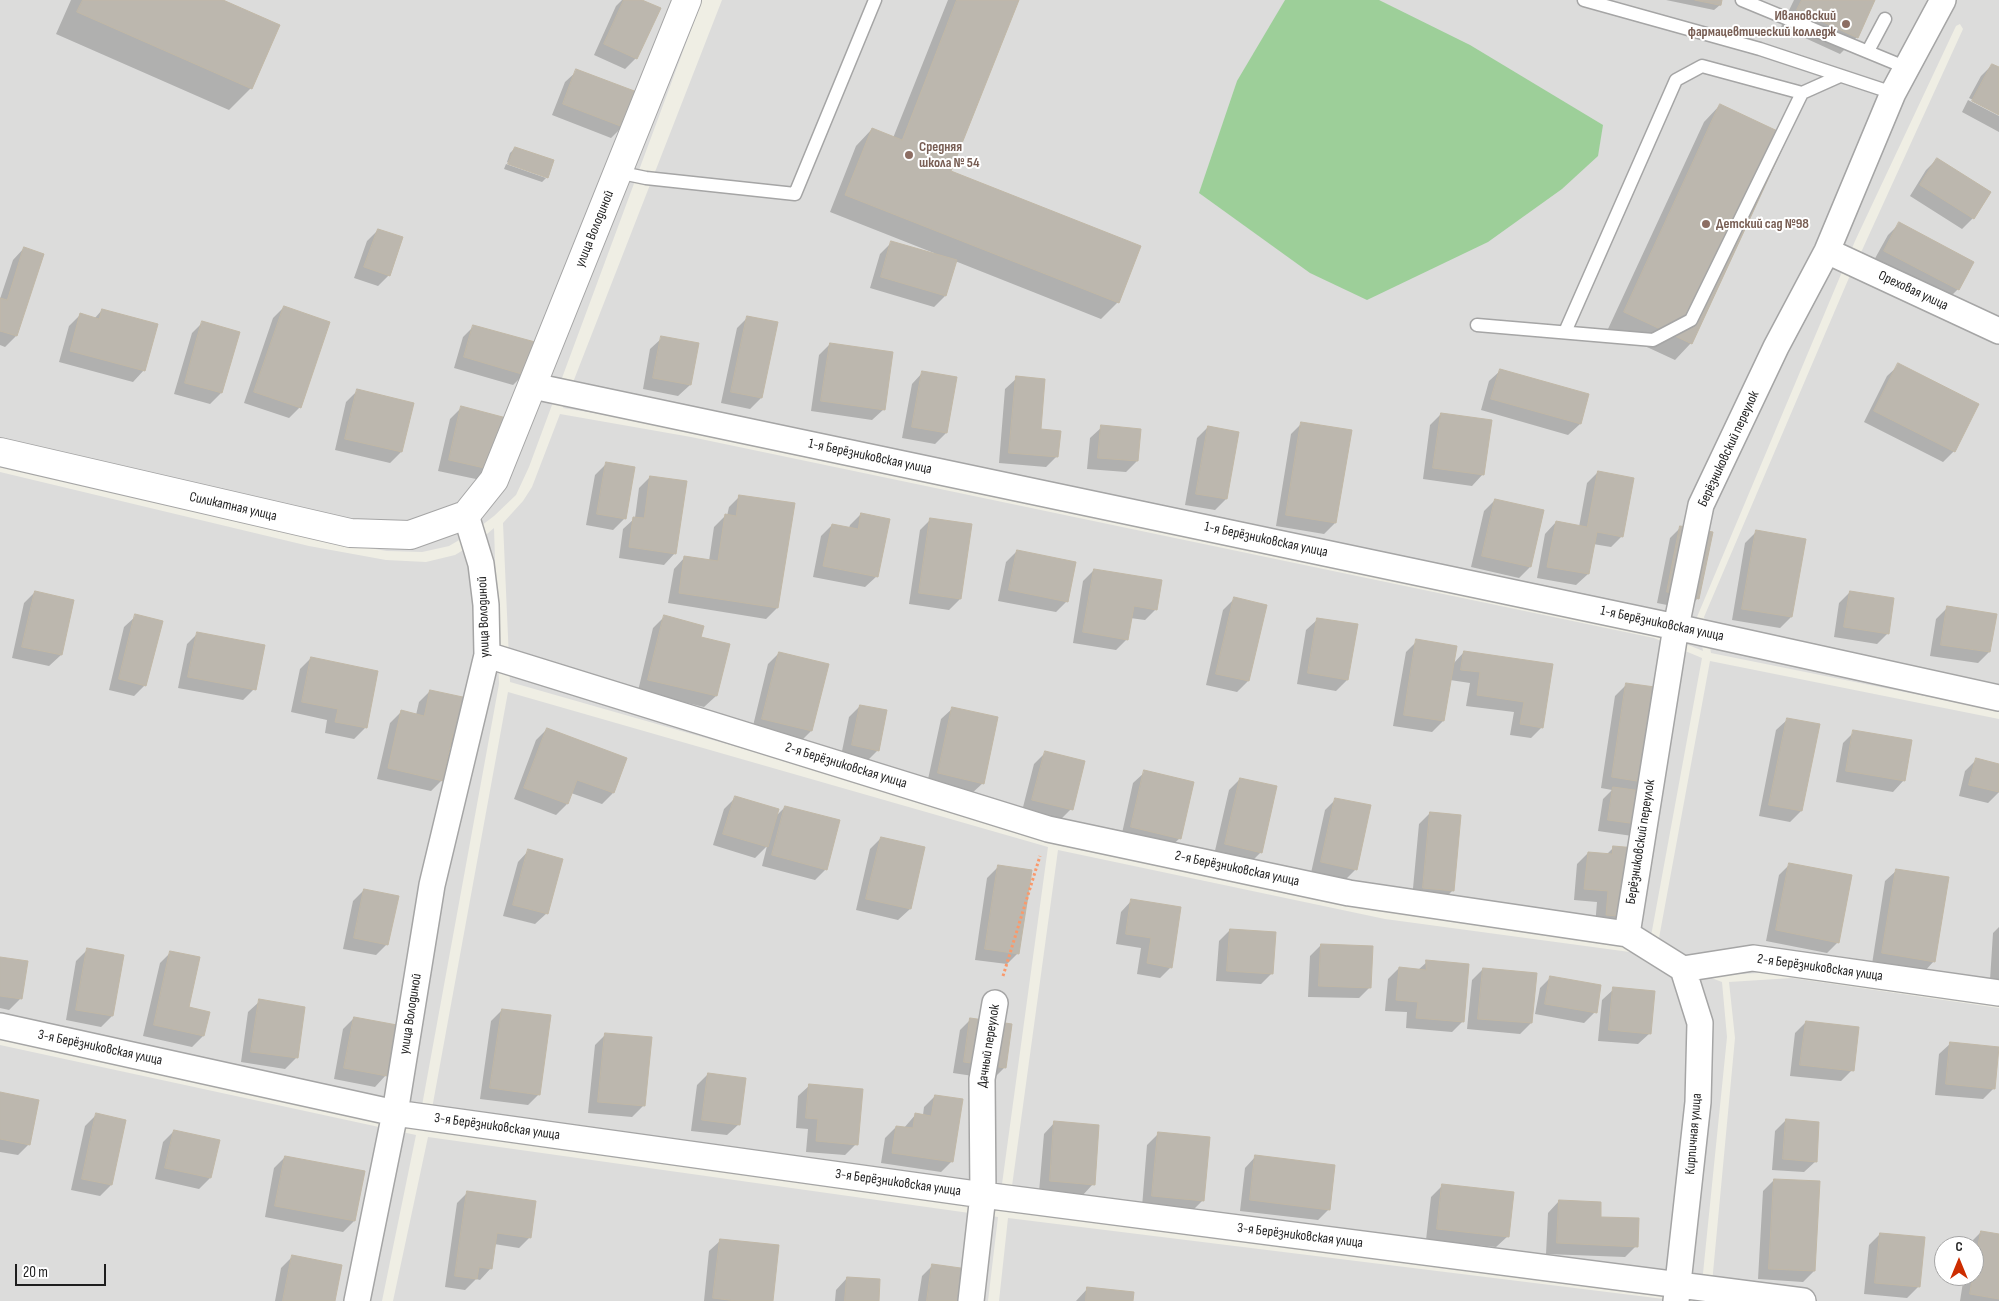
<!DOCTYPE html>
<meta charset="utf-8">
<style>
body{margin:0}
#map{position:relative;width:1999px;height:1301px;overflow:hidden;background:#efeee4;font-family:"Sofia Sans Condensed",sans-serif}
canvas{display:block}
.north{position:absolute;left:1934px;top:1236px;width:50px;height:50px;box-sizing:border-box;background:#fff;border:1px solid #a5a5a5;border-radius:50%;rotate:0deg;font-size:14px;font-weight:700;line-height:20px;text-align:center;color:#1e1e1e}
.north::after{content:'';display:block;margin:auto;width:18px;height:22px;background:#cd2d00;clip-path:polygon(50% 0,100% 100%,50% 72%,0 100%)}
.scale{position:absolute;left:15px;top:1264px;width:91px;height:22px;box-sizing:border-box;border:2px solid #1e1e1e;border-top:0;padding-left:6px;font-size:15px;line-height:18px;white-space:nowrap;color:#1e1e1e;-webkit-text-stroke:4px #fff;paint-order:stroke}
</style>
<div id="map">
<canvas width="1999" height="1301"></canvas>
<div class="north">С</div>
<div class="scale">20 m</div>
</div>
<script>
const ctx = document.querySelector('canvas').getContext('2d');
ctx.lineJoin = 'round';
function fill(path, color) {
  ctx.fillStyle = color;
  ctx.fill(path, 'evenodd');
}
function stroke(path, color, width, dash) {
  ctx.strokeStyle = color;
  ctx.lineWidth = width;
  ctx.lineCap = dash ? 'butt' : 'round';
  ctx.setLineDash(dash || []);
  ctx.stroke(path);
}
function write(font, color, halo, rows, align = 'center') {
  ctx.font = font + ' "Sofia Sans Condensed",sans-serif';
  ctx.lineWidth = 4;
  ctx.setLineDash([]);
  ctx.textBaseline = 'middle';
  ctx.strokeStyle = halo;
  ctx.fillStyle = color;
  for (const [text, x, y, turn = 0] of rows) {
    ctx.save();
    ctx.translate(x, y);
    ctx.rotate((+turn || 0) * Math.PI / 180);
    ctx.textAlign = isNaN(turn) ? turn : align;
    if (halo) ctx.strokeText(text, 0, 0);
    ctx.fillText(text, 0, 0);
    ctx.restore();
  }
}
fill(new Path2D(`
 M0,0H702L529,467L516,495L494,516L473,532L449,546L422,552L387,551L350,545L0,462Z
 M722,0H1999V331L1858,259L1963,29L1960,24L1956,26L1855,241L1697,617L1703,651L1657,632L694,429L563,408Z
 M1854,266L1999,339V711L1711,653L1704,617Z
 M560,414L691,437L1654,638L1702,658L1649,947L1055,838L510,682L503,523L523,501L532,487Z
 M0,472L309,546L386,560L426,562L455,555L480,540L494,528L499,684L419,1122L0,1033Z
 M1710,661L1999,719V1002L1790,971L1726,975L1657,949Z
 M508,692L1048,847L999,1206L429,1125Z
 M1058,850L1385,919L1652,955L1722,982L1727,1037L1701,1293L1009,1208Z
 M1792,978L1999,1008V1301H1757L1711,1294L1735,1038L1729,982ZM1944,1246H1974V1276H1944Z
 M0,1045L416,1135L382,1301H0Z
 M428,1137L998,1217L988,1301H393Z
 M1008,1218L1680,1301H999Z`), '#dcdcdb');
fill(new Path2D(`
 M1285,0H1379L1470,45L1603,125L1598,156L1562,189L1488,242L1367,300L1310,273L1199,193L1237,81Z`), '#9dcf99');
fill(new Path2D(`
 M71,0H220L251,88L229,110L56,34Z
 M622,0H639L636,58L625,69L594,55L616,6Z
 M948,0H1017L949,172L1118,302L1101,319L955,261L945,296L934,307L870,288L880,254L891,243L933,255L934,253L830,212L856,146L872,129L893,138Z
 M1666,0H1721L1720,5L1714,10Z
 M1794,0H1874L1857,37L1840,54L1781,27Z
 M1992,65L1999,69V113L1969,98L1981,76Z
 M577,71L622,127L611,138L552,115L565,82Z
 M1968,100L1999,116V132L1962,112Z
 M1720,105L1691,343L1675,360L1608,329L1704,122Z
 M515,148L552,161L547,177L542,182L504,169L506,164L546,178V175L507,162L510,153Z
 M1937,159L1973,218L1962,229L1910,196L1926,170Z
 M1899,224L1958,289L1947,300L1873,262L1888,235Z
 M378,230L389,275L378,286L354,278L367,241Z
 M24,248L16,336L5,347L0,345V299L13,260Z
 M284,307L300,407L289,418L244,403L273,318Z
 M102,310L144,370L133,382L59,362L69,326L80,315L94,319Z
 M748,317L777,323L761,398L750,409L721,403L737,328Z
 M203,322L238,332L221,393L210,404L174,394L192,333Z
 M474,326L524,374L513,385L454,368L463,337Z
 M662,338L690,385L678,396L643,389L650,349Z
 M830,344L884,409L872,420L811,411L819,355Z
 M1899,365L1954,451L1943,462L1864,422L1887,376Z
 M1501,370L1588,395L1580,424L1568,435L1481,410L1489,381Z
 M923,372L956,378L946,433L935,444L902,438L912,384Z
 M1017,378L1039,431L1057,456L1046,467L999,463L1005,389Z
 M357,391L401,452L390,463L335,450L346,402Z
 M461,408L490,482L438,471L450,419Z
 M1441,414L1483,474L1472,486L1423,479L1430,425Z
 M1302,423L1335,523L1324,534L1276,526L1291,434Z
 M1102,427L1137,461L1126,472L1087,469L1090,438Z
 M1208,427L1226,499L1215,510L1185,505L1197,438Z
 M606,464L625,518L613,530L586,525L595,475Z
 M1598,472L1622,536L1611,547L1593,544L1588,574L1576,585L1537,578L1545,534L1556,522L1579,527L1587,483Z
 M650,477L675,553L664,565L619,558L623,529L635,518L639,488Z
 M740,496L777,608L766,619L668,603L674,569L685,557L709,561L714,527L726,515L727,516L729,507Z
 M1495,500L1530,567L1519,578L1471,567L1484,511Z
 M861,514L877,576L865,587L813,577L821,536L832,525L849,528L850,525Z
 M931,519L960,599L949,610L909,604L920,530Z
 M1681,527L1698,598L1687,609L1657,603L1670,538Z
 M1756,532L1791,617L1780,628L1732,620L1745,543Z
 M1017,551L1067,601L1056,612L998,601L1006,562Z
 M1094,570L1156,609L1145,620L1130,618L1127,639L1116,650L1073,643L1083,581Z
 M35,592L73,601L61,655L49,666L12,658L24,603Z
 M1850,592L1888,633L1877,644L1834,637L1839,603Z
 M1234,599L1248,681L1237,692L1206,685L1223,610Z
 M1947,608L1989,652L1978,663L1930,656L1936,619Z
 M136,616L145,685L134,696L109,690L124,627Z
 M664,617L699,638L728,645L716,696L704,707L638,691L653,628Z
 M1318,619L1347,680L1336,691L1297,684L1306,630Z
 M198,633L254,689L243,700L178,688L187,644Z
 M1417,641L1453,664L1464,652L1551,665L1542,727L1531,738L1510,735L1514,712L1466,706L1470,683L1450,680L1443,721L1432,732L1393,726L1406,652Z
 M779,653L811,731L800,742L752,730L768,664Z
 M311,658L377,672L365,728L354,739L325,733L327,720L291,712L300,669Z
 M1626,685L1668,690L1639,837L1598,831L1603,799L1612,790L1601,788L1615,696Z
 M430,691L462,736L451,747L449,746L442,780L431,791L377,779L390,723L401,712L416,715L419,702Z
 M860,706L878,750L867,761L841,756L849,717Z
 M953,708L983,783L971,794L927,784L941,719Z
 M1788,719L1801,811L1790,822L1759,816L1776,730Z
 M547,729L613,793L602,804L571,793L567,804L556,815L514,799L536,740Z
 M1854,732L1904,780L1893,792L1836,782L1843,743Z
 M1045,753L1071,809L1060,820L1022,811L1034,764Z
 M1976,760L1999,765V792L1988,803L1959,796L1965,771Z
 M1145,772L1180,838L1168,849L1121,838L1133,783Z
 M1240,779L1261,852L1250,863L1214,855L1229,790Z
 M735,798L775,817L785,807L826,869L815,880L762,866L767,846L755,858L713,845L724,809Z
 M1336,799L1356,869L1345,880L1311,873L1325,810Z
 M1430,813L1453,890L1441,902L1412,899L1419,824Z
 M881,838L910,909L898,920L856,910L870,849Z
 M1613,848L1629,916L1618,927L1595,926L1597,902L1574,900L1577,864L1588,853L1606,855Z
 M529,850L547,913L535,924L503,916L518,862Z
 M1790,864L1838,942L1827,953L1766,941L1779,875Z
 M998,867L1018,953L1007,964L975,960L987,878Z
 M1897,870L1934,961L1923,973L1872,964L1885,881Z
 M364,890L387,944L376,955L343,949L353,901Z
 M1132,900L1171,967L1160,978L1137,974L1141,948L1116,944L1121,912Z
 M1999,927V981L1990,980L1993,933Z
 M1230,930L1272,973L1261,984L1216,981L1219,941Z
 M1321,945L1370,987L1359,998L1308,997L1310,956Z
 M87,950L112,1016L101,1027L66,1020L76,961Z
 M171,952L188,1008L203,1036L192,1047L143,1036L160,963Z
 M0,958L26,962L20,999L9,1010L0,1008Z
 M1427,962L1463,1021L1452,1032L1406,1028L1407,1012L1385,1011L1388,979L1399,968L1418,970Z
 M1483,969L1531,1023L1520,1034L1467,1029L1472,980Z
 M1551,977L1595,1012L1584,1023L1535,1014L1540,988Z
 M1614,989L1650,1033L1638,1044L1598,1041L1602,1000Z
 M260,1001L296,1058L285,1069L241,1062L248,1012Z
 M502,1010L539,1094L528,1105L480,1099L491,1021Z
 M354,1018L386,1075L375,1087L334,1079L343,1029Z
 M971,1019L1011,1025L1004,1068L993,1079L953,1073L960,1030Z
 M1806,1022L1852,1070L1841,1081L1790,1076L1795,1033Z
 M606,1034L643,1106L632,1117L588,1113L595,1045Z
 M1951,1043L1994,1088L1983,1099L1935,1095L1939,1054Z
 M708,1074L739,1124L727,1135L691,1131L697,1085Z
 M810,1085L856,1144L845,1155L806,1152L808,1129L796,1128L798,1096Z
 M0,1094L29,1144L18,1155L0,1152Z
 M935,1096L952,1161L941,1172L881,1163L885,1138L896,1127L904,1128L916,1114L923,1115L924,1107Z
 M96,1115L124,1121L111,1185L100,1196L71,1190L85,1126Z
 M1786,1120L1816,1161L1804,1172L1772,1170L1775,1131Z
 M1055,1122L1093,1184L1082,1196L1039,1192L1044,1134Z
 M174,1131L210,1178L199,1189L155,1179L163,1142Z
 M1158,1134L1203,1200L1192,1211L1142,1207L1147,1145Z
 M1256,1156L1329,1209L1318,1220L1240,1211L1245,1168Z
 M285,1157L354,1221L343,1232L265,1217L274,1168Z
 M1774,1180L1814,1271L1803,1282L1758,1279L1763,1191Z
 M1442,1186L1508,1236L1496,1247L1426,1240L1431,1197Z
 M468,1192L530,1237L519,1248L494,1244L491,1268L480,1280L476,1279L465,1290L445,1287L457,1203Z
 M1559,1201L1600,1218L1636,1246L1625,1257L1546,1254L1548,1213Z
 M1981,1232L1999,1235V1301H1960L1964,1276H1974V1246H1970V1243Z
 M1880,1234L1918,1287L1907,1298L1864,1294L1869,1245Z
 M721,1240L772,1301H704L709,1251Z
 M292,1257L334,1301H275L281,1268Z
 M933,1265L977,1301H918L922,1276Z
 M847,1278L877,1301H835L836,1290Z
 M1088,1288L1132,1301H1076Z`), '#0003');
const building = new Path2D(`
 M83,0H223L280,25L252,89L77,12Z
 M624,0H642L661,8L637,59L604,44Z
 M957,0H1019L951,171L1141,246L1119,303L845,195L872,128L902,140Z
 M1695,0H1722L1721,5Z
 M1802,0H1875L1858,38L1797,10Z
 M1992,64L1999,67V115L1972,101Z
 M576,69L637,92L623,127L563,104Z
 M1720,104L1788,136L1692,344L1624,312Z
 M515,147L554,160L548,178L508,164Z
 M1937,158L1991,192L1974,219L1920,185Z
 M1899,222L1974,262L1959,290L1884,251Z
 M378,229L403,237L390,276L364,267Z
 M891,241L957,260L946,296L881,277Z
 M24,247L44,254L17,336L0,331V298L7,300Z
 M284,306L330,322L301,408L254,392Z
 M102,309L158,324L145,371L70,351L80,313L99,319Z
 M747,316L778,322L762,398L731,392Z
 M202,321L240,332L222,393L185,383Z
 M473,325L535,342L525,375L464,357Z
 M661,336L699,343L691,385L653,378Z
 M830,343L893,352L885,410L821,401Z
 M1898,363L1979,404L1955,452L1874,411Z
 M1500,369L1589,394L1581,424L1491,399Z
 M922,371L957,377L947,433L912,427Z
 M1016,376L1045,379L1041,429L1061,431L1058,457L1009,453Z
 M357,389L414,403L402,452L345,439Z
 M461,406L514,420L502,472L449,460Z
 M1441,413L1492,420L1484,475L1433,468Z
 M1301,422L1352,430L1336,523L1286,515Z
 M1101,425L1141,429L1138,461L1098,458Z
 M1208,426L1239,432L1227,499L1196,494Z
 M606,462L635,467L626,519L597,514Z
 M1598,471L1634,478L1623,537L1597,532L1589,574L1547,567L1556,521L1587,527Z
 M650,476L687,481L676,554L629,547L633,517L644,518Z
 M739,495L795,503L778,608L679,593L684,556L718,561L725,514L736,516Z
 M1495,499L1544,510L1531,567L1482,556Z
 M861,513L890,519L878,577L823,566L832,524L858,529Z
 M930,518L972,524L961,599L919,593Z
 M1680,526L1713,532L1699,599L1667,592Z
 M1756,530L1806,539L1792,617L1742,609Z
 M1017,550L1076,562L1068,602L1009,590Z
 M1094,569L1162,580L1157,610L1134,606L1128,640L1083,632Z
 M35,591L74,600L62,655L22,647Z
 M1850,591L1894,598L1889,634L1844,627Z
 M1234,597L1267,605L1249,681L1216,674Z
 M1947,606L1997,614L1990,652L1941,645Z
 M135,614L163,621L146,686L119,679Z
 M664,615L704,626L701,637L730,644L717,696L648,680Z
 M1317,618L1358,624L1348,680L1308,673Z
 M197,632L265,645L256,690L188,677Z
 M1416,639L1457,646L1444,721L1404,715Z
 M1464,651L1553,664L1543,728L1520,724L1524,702L1477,695L1480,672L1461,670Z
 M779,652L829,664L812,731L762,719Z
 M311,657L378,671L367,728L335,722L338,709L302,702Z
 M1626,683L1669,689L1655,784L1612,777Z
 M430,690L472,699L464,736L453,734L443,781L388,768L401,710L424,716Z
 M860,705L887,710L879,751L852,745Z
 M952,707L998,717L984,784L938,773Z
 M1787,718L1820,724L1802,811L1769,805Z
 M547,728L627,758L614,793L577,780L568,804L524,788Z
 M1853,730L1912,740L1905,781L1846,771Z
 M1045,751L1085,761L1073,810L1032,800Z
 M1976,758L1999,764V792L1969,785Z
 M1144,770L1194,782L1181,839L1131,827Z
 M1240,778L1277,786L1262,853L1225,844Z
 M1613,787L1656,793L1651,826L1608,820Z
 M735,796L779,809L768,847L723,834Z
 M1335,798L1371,805L1357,870L1321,862Z
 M785,806L840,820L827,870L772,855Z
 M1430,812L1461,815L1454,891L1423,888Z
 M881,837L925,847L911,909L866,899Z
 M1613,846L1636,848L1630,917L1606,915L1608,891L1584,889L1588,852L1612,854Z
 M528,849L563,859L548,914L513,905Z
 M1789,863L1852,875L1839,943L1776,930Z
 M998,865L1032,870L1019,954L985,949Z
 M1896,869L1949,877L1935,962L1882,953Z
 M364,889L399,896L388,945L354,938Z
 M1131,899L1181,907L1172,968L1147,963L1151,938L1126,934Z
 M1230,929L1276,932L1273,974L1227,971Z
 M1321,944L1373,946L1371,988L1319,986Z
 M87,948L124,955L113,1016L76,1010Z
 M170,951L200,957L189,1007L210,1012L204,1036L154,1025Z
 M0,957L28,961L22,999L0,996Z
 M1426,960L1469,964L1464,1022L1416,1018L1418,1002L1396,1000L1399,967L1426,970Z
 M1483,968L1537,973L1532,1023L1478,1019Z
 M1550,976L1601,985L1597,1013L1545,1004Z
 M1613,987L1655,991L1651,1034L1609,1030Z
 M259,999L305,1007L298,1058L251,1052Z
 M502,1009L551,1015L540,1095L490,1088Z
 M354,1017L397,1025L387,1076L344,1068Z
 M970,1018L1012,1024L1006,1068L964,1062Z
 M1806,1021L1859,1027L1854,1071L1800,1065Z
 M605,1033L652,1037L645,1106L598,1102Z
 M1950,1042L1999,1047L1995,1089L1946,1084Z
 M708,1073L746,1078L740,1125L702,1120Z
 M809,1084L863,1089L858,1145L816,1141L818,1119L806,1118Z
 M0,1092L39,1100L30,1145L0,1139Z
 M935,1095L963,1099L953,1162L892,1153L896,1126L913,1128L915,1113L931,1116Z
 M96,1113L126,1120L112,1185L82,1179Z
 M1786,1119L1819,1122L1817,1162L1783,1159Z
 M1054,1121L1099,1125L1095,1185L1050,1181Z
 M174,1130L220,1140L211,1178L165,1168Z
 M1158,1132L1210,1137L1204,1201L1152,1196Z
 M1255,1155L1335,1165L1330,1210L1250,1200Z
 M285,1156L365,1171L355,1221L275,1206Z
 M1774,1179L1820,1181L1815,1271L1769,1269Z
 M1442,1184L1514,1192L1509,1237L1437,1229Z
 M467,1191L536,1201L531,1238L497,1233L492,1269L479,1267L477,1279L455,1276Z
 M1559,1200L1601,1202V1217L1639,1218L1638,1247L1557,1243Z
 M1981,1231L1999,1234V1299L1970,1294Z
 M1880,1233L1925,1237L1920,1287L1875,1283Z
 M720,1239L779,1245L773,1301H736L713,1298Z
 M292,1255L342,1265L335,1301H283Z
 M932,1264L982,1271L978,1301H927Z
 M847,1277L880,1279L879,1301H845Z
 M1087,1287L1134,1292L1133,1301H1086Z`);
fill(building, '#bcb7ae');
stroke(building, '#c1b8a7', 1);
const service = new Path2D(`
 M1584,0L1760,49L1893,93
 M1742,0L1907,68
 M1868,51L1885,19
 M617,172L646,178L795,194L875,0
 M1477,325L1653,340L1691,320L1802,93L1840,76
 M1565,332L1676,80L1702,66L1802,93`);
const minor = new Path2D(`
 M1827,251L1999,331
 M533,386L1676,627L1999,698
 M487,655L1048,829L1349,893L1627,934L1683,969L1753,958L1999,993
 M1627,934L1676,627L1701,505L1776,347L1827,251L1893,93L1943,0
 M0,1026L395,1113L983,1195L1803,1301
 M357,1301L395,1113L432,885L487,655L486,605L481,564L466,515
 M971,1301L983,1195L982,1079L995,1003
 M1676,1301L1698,1102L1700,1023L1683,969`);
const tertiary = new Path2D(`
 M0,452L350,533L410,535L466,515L494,480L687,0`);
stroke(service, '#a5a5a5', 15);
stroke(minor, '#a5a5a5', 28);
stroke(tertiary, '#a5a5a5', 30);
stroke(new Path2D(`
 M1003,976L1040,856`), '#fa996b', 3, [2.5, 2.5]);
stroke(service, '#fff', 12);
stroke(minor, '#fff', 25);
stroke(tertiary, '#fff', 28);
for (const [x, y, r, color] of [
 [1846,24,5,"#8d6e63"],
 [909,155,5,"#8d6e63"],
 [1706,224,5,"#8d6e63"]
]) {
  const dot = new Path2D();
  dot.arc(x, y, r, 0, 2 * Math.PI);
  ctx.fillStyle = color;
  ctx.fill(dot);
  stroke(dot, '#fff', 2);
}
write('bold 14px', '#785e54', '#fff', [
 ["Ивановский",1836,16,"right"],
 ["фармацевтический колледж",1836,32,"right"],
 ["Средняя",919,147],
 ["школа № 54",919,163],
 ["Детский сад №98",1716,224]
], 'left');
write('14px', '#1e1e1e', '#fff', [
 ["улица Володиной",595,229,-68],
 ["Ореховая улица",1913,291,25],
 ["Берёзниковский переулок",1729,449,-65],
 ["1-я Берёзниковская улица",870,457,12],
 ["Силикатная улица",233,507,13],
 ["1-я Берёзниковская улица",1266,540,12],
 ["улица Володиной",484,617,-92],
 ["1-я Берёзниковская улица",1662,624,12],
 ["2-я Берёзниковская улица",846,766,17],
 ["Берёзниковский переулок",1641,842,-81],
 ["2-я Берёзниковская улица",1237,869,12],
 ["2-я Берёзниковская улица",1820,968,8],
 ["улица Володиной",411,1014,-81],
 ["Дачный переулок",989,1046,-81],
 ["3-я Берёзниковская улица",100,1048,12],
 ["3-я Берёзниковская улица",497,1127,8],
 ["Кирпичная улица",1694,1134,-85],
 ["3-я Берёзниковская улица",898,1183,8],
 ["3-я Берёзниковская улица",1300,1236,7]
]);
</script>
